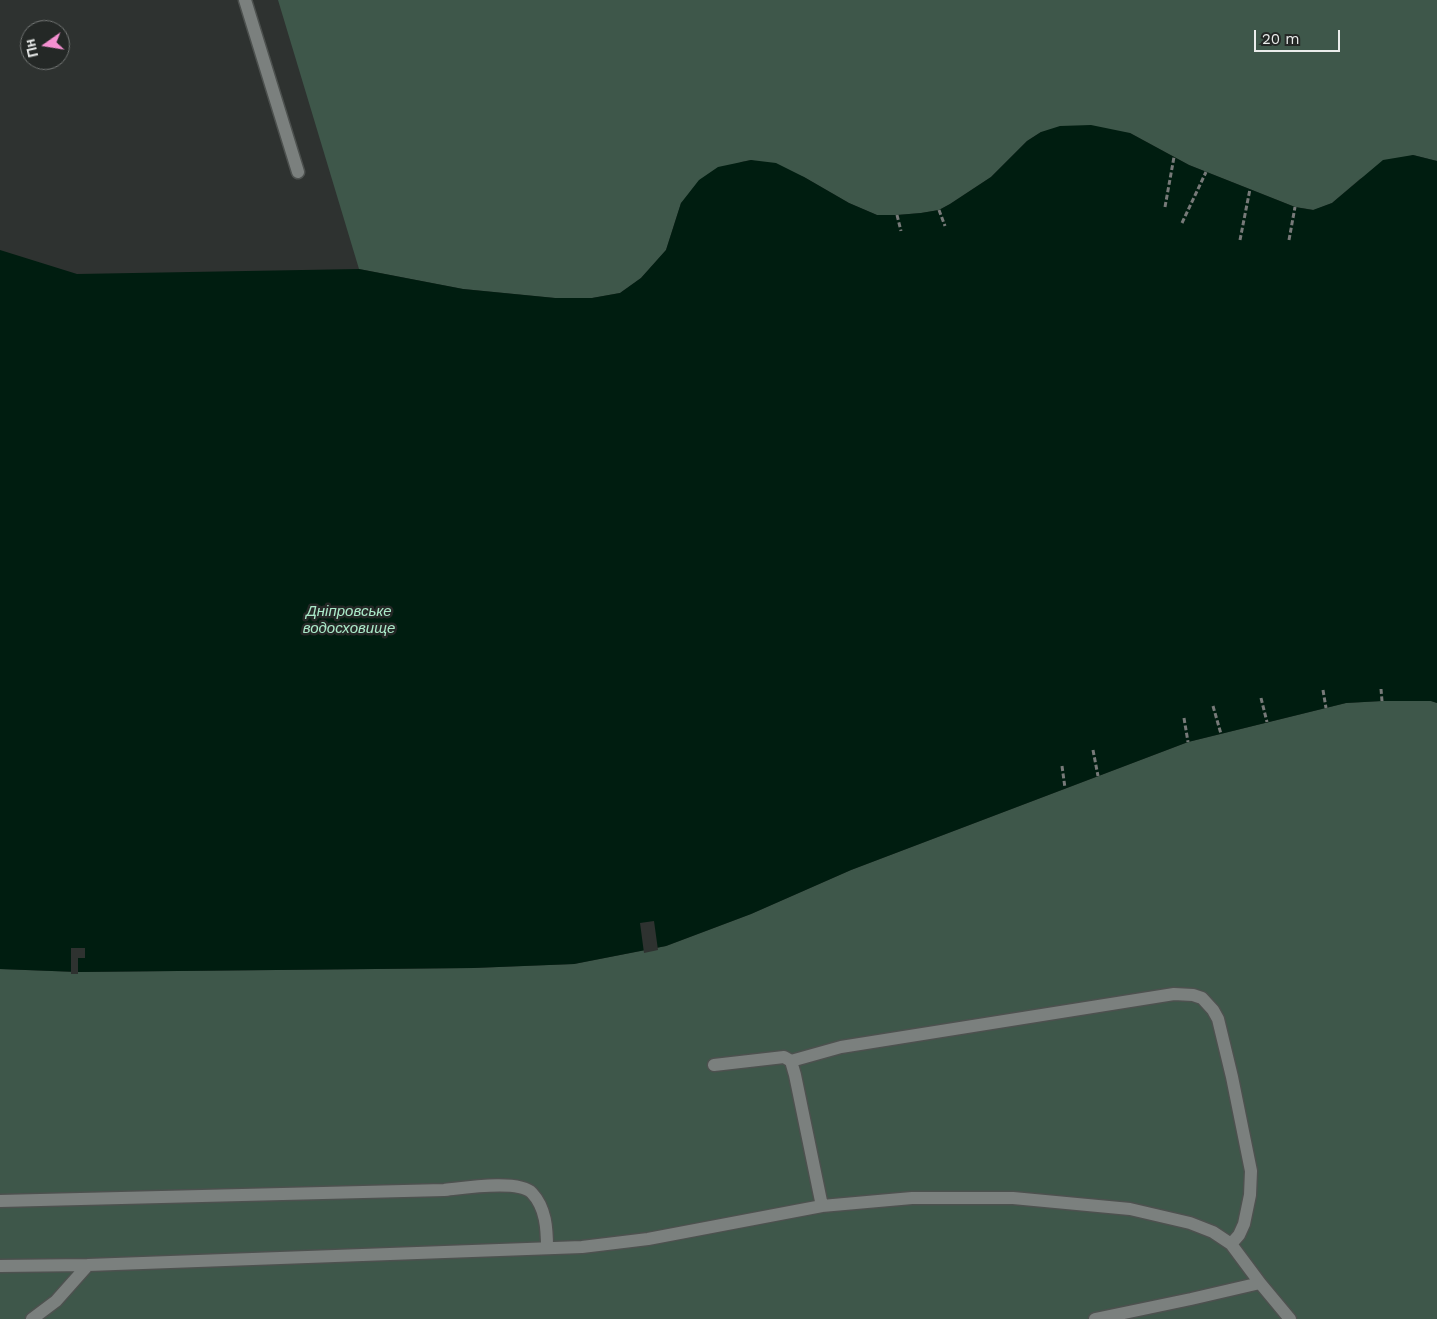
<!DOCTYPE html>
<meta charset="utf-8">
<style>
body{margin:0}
#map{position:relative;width:1437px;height:1319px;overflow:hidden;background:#2e3230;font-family:"Work Sans",sans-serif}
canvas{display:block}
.north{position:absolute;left:20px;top:20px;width:50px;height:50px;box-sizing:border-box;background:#242826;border:1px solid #737675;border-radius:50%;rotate:257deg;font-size:14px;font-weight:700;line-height:20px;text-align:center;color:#eaeceb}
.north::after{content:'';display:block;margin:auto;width:18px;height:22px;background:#f590d1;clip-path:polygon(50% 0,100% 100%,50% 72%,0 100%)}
.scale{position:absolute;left:1254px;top:30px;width:86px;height:22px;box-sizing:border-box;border:2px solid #eaeceb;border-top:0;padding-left:6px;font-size:15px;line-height:18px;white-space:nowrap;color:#eaeceb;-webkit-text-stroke:4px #242826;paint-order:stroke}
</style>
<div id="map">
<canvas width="1437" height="1319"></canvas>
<div class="north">Пн</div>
<div class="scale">20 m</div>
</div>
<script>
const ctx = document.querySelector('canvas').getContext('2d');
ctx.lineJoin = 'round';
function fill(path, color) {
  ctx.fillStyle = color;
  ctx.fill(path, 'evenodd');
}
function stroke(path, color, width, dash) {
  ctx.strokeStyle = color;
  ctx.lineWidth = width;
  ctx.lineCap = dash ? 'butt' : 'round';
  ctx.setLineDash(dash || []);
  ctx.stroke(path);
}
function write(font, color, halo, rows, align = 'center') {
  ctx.font = font + ' "Work Sans",sans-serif';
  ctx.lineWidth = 5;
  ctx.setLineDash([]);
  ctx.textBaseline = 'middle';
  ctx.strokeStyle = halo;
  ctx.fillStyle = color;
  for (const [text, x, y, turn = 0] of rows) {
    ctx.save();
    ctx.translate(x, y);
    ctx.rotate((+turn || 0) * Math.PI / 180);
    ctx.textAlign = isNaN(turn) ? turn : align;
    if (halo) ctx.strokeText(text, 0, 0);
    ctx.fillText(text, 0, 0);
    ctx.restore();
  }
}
fill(new Path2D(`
 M278,0H1437V161L1413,155L1360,179L1332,203L1314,210L1295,207L1189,165L1130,133L1041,132L1027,141L991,177L950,204L939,210L921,213L897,215H877L849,203L804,177L751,160L741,162L681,203L666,250L641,278L620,293L592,298H555L463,289L359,269Z
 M1382,701H1431L1437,703V1319H0V969L78,972L473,968L574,964L666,946L751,914L851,870L1188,742L1346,703Z`), '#3e574a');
fill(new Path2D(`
 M1091,125L1130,133L1189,165L1295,207L1313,210L1332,203L1383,160L1413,155L1437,161V703L1431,701H1382L1346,703L1188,742L851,870L751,914L666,946L574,964L473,968L78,972L0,969V250L77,274L359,269L463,289L555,298H592L620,293L641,278L666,250L681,203L699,180L718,167L751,160L776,163L804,177L849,203L877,215H897L921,213L939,210L950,204L991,177L1027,141L1041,132L1060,126Z`), '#001d10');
fill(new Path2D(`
 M654,921L658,950L644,953L640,923Z
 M71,948H85V958H78V974H71Z`), '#2e3230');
const lane = new Path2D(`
 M245,0L298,172`);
const street = new Path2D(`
 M791,1061L795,1075L822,1206
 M714,1065L784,1057L791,1061L841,1047L1174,994L1193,995L1202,998L1213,1010L1218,1019L1232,1077L1251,1171L1250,1195L1244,1224L1239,1235L1231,1244
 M0,1201L444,1190C463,1188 519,1179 532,1193C546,1208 547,1229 547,1248
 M0,1266L88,1265L582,1247L648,1239L822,1206L912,1198H1013L1130,1209L1190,1223L1213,1232L1231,1244L1260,1283L1290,1319
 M32,1319L56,1301L88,1265
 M1095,1319L1191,1299L1260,1283`);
stroke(lane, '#4d514f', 15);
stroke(street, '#4d514f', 15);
stroke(new Path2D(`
 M1165,207L1174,157
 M939,210L945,226
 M897,215L901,231
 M1182,223L1206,172
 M1240,240L1250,189
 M1289,240L1295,207
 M1381,689L1382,701
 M1323,690L1326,708
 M1261,698L1267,722
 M1213,706L1221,734
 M1184,718L1188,742
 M1093,750L1098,776
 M1062,766L1065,788`), '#777a79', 3, [5, 2.5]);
stroke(lane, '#7b807e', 12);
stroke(street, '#7b807e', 12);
write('italic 15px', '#abe9c9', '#242826', [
 ["Дніпровське",349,612],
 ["водосховище",349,629]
]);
</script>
